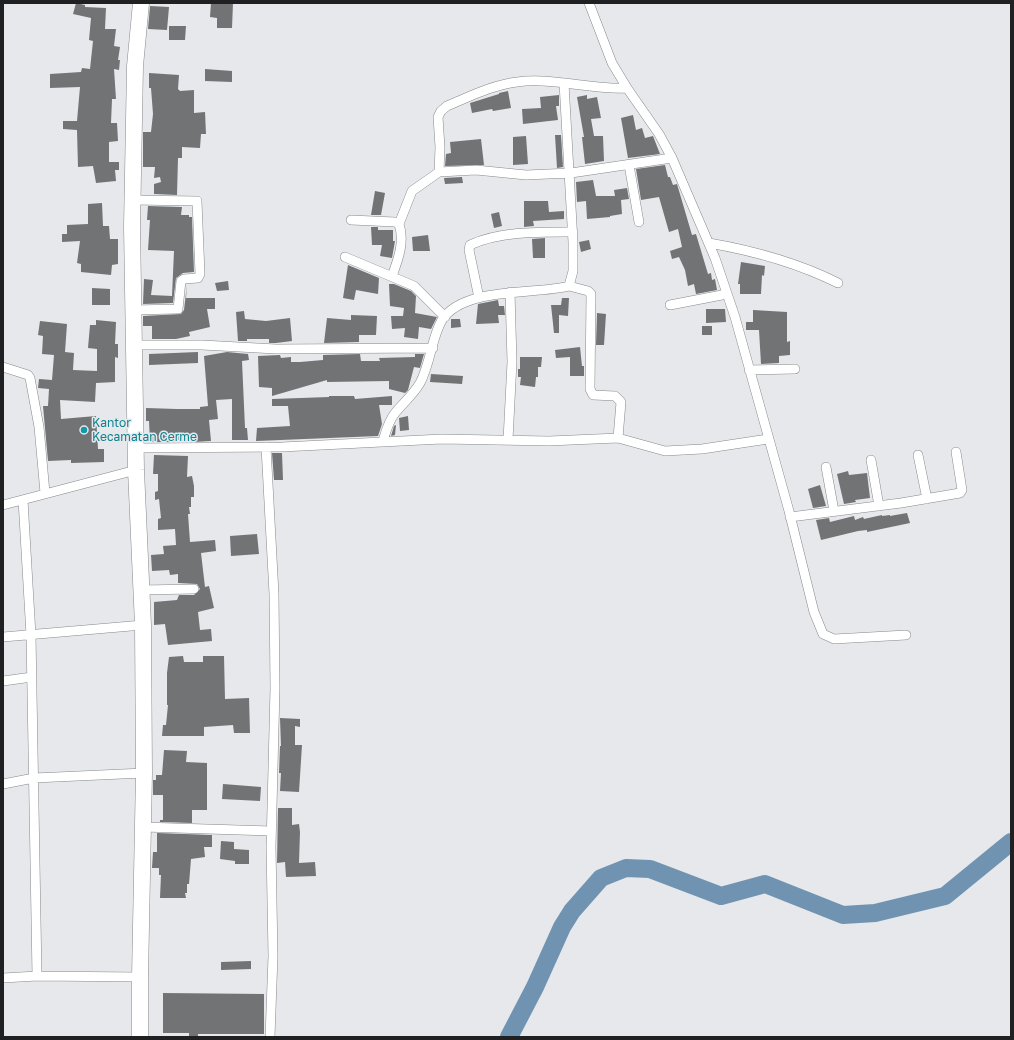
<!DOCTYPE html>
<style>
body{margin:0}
#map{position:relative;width:1014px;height:1040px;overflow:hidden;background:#e6e8eb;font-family:"Golos Text",sans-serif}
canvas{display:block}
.frame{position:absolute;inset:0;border:4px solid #202022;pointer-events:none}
</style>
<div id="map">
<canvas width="1014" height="1040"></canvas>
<div class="frame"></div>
</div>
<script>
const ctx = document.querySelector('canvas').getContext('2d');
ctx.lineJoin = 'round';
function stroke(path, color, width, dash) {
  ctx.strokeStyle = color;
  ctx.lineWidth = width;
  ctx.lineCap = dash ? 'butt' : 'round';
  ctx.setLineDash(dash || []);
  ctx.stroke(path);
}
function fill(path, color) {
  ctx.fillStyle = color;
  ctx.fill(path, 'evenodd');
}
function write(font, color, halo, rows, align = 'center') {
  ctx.font = font + ' "Golos Text",sans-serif';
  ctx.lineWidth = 3;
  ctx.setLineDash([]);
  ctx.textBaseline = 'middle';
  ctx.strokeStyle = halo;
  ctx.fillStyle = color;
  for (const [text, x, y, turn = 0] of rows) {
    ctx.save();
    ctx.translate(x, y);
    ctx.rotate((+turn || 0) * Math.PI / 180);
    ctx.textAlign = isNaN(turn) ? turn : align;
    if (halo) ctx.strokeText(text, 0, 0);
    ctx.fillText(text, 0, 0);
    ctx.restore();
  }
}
stroke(new Path2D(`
 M509,1037L535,987L562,927L572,911L601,878L626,868L650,869L721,896L765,884L843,915L875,913L945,896L1011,842`), '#6f93b0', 18);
fill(new Path2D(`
 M76,3L85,5V7L106,8L105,29H116L114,46L120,47L118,60H120L119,70L114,69L116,99H112L111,123H117L118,141L109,142V162H119V170H115L116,181L96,183L93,166L78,167L77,130L63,129V121H77L80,87L50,88V74L81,72L82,68L90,69L93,41L89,40L91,18L73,14Z
 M211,3H233L232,28H217V18L210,17Z
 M150,6L169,7L167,30L148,29Z
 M169,26H186L185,40H169Z
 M205,69L232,71V82L205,81Z
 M149,73L179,75L178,89L180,91L194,90V113L205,112L206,134H201L200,148L182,147V158H178L177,195L154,194V184L161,182L160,177L154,178L155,167H143V132H151L153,114L151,88H149Z
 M508,91L511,108L493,111L492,109L472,113L470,103L499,94V93Z
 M559,95V106H556L558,120L523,124L522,109L541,108L540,97Z
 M587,95V99L597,97L601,118L591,119L594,136H603L604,161L585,164L582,137H584L577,97Z
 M633,115L636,130L642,128L645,138L653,136L660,154L628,158L621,118Z
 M555,135H561L563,167L557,168Z
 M526,136L528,164L513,165V137Z
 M481,139L484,165L445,166L446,154L451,153L450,142Z
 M665,165L668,177H670L673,185L677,184L692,235L696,234L708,274L711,273L712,280L715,279L717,290L696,294L694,284L688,286L685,270L679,257L672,259L670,251L682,247L678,229L669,232L659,197L641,200L636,169Z
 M462,177L463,183L445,184L444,178Z
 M593,180L596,196H615L614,190L627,188L629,199L621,200L622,214L610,216V217L587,219L586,201L577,202L576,182Z
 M375,191L385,193L381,215H371Z
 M524,201H548L549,212L564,211V219L533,221L534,226L524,227Z
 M102,203L103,226H109L110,239H118V264L112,265L111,275L81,272V264L77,263L80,241L62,242V234H67V225L88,224V204Z
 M148,206L182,207L181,215H189V217H192L194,272L183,273L176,278L173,303L143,304L144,279L153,280L151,295L172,296L174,251L148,250L150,220H147Z
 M499,212L502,226L494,228L491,214Z
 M371,227H378V230H393V241H395L392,258L380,256L382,245H372Z
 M428,235L430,251H413L412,237Z
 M545,238V258H533L532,239Z
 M589,240L591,249L581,252L579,242Z
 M741,262L765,266L764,276L762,275L761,294H740V284H738Z
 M348,265L379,278L378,294L356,290L354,300L343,298Z
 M228,281L229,290L217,291L215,283Z
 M389,284H394L411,291L416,296L415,313L437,317L431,329L419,327L418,339L404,337L405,328L392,329L391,316H403L404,308L390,306Z
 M187,285L186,298H215V309H207L210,327L189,332L190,336L176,339H152V326H143V316L181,314L184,310Z
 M92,288L110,289V305H92Z
 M562,298H569L568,316L559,315V333H554L551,305H561Z
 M498,300L499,306H504L505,315H498L499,323L476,324L478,304Z
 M706,309H725L726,322L706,323Z
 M753,310L787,312V342L790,341V355L779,356V363L761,364L759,330H746V322H753Z
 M244,311L245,319L266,321L290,318L292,341L276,343H269V339H247V341H238L236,312Z
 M597,313L606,314L604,345H596Z
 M351,315L377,316L376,335H359V342L324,343L327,318L351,320Z
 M451,319H460L461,327L451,328Z
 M96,320L116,322L115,344H118V358L115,357V382L96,383L95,402L60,400L61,419L96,416L98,449H104V462L71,463V460L48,461L43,406H48L49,389L38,388L39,379L52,380L54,355L42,354L43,336L38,335L40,321L67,324L65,352L74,353L73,370L97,371V349L88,348L90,325H96Z
 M702,326H712V335H702Z
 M580,347L582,366H584V376H570V357L556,358L555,350Z
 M198,352V363L149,365V354Z
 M227,352L248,354L249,360L242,361L245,428H247L248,440H232V399L216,400L218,419L209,420L211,441L194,442V436L171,442H150L149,421H146V408L177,409H200V407L208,406L204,356Z
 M360,354L361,361H380L379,358L415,357V354H424L420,368L414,367L408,390L405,393L389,389V381L327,382V380L272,396V388L259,387L258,356L280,355L281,358L291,357V362H300L323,360V355Z
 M520,357H542L541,367H538V377H536L535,387L520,385L521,377H518V369H520Z
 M431,374L463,376L462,384L430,382Z
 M329,396H354L355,399L392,396V405H379L382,424L378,436L256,441L257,428L290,426L288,406H272V399L329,397Z
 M408,416L409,430L400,431L399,418Z
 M396,425L395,435L391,436L394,426Z
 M272,453H282L283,480H274Z
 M154,455L188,456L187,477L192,476L194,486V497H191V507H189L190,514H188L190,542L215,540L216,551L201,553L205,587L209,586L214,608L198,612L200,630L211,629L212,641L168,645L165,624L154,625V602L177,600L179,595H194L200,589L197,584L178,583V574L170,575L169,570L152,571L151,555L164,554L163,546L176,545L175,529L158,530V519L161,518L159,499L155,500V492L158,491V474H153Z
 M848,471L849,475L867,473L870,498L855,500L856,502L844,504L837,474Z
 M820,485L826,506L813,508L808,489Z
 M907,513L910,523L867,532V530L858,531L821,540L816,520L829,518L830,522L854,516L855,520L863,517L864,519L882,515V516L890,515V516Z
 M257,534L259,554L231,556L230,536Z
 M183,656L184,662H203V656H224L225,699L249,698L250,733H234L233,725L204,727V736H162L163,725H166L168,705H167V673L169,657Z
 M280,718L300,719V727L295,726V745H302L299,792L280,791L281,773H279L280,746H281Z
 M164,750L187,751L186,762L207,763V810H192V823L160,822V820H163V795H153V780H156V775H162Z
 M223,784L261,787L260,801L222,799Z
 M278,808H292V825L299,824L300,832L299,863L315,862L316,876L286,877L285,862L277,863Z
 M157,833L212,835V847H204L205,857L191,859L189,884H187V893H185L186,898H160L161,875H159V868H152L153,852H157Z
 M221,841L234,842V849L249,850V864H235V861L220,859Z
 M251,961V969L221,970V962Z
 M163,993L264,994V1034H198V1037H189V1033H163Z`), '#717375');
const street = new Path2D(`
 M589,3L612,63L627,88
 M629,165L639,222
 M439,172L440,147L438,117L441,111L447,106C469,97 492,85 517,82C553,77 590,90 627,88L659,134L672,158L715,258L735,317L789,511L814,612L823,634L834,639L906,635
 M133,200L197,201L200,274L198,278L184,279L181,281L178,309L133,310
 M351,220L395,222L399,224C405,242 398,260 392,276
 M399,224L412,191L439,172L476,170L526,175L571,173L672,158
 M709,243C755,251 796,262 838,283
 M345,257L414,286L445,317
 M569,286L588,291L591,294L590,389L593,395L615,396L621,402L618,438
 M479,298L469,250L470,245C500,231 540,232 573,232
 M670,305L727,294
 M134,345H202L276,349L433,348
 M3,367L28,375L30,378L39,427L45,493
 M749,370L795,369
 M508,440L512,362L510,292
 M383,441C386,431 388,422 395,413C403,403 413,395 420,383C430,365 432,336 442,320C464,286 536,295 569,286L573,271V242L564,83
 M266,447L274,594L275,688L271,847L273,956L270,1037
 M136,448L282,447L442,439L549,441L618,438L665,451L702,449L768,439
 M918,455L927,499
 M871,460L879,506
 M826,467L834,511
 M23,500L31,635L37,976
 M3,505L136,470
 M790,517L901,503L960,493L962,490L956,452
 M142,590L194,589
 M3,637L143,625
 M3,681L32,677
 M3,784L34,778L144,773
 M143,827L271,831
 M3,978L37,976L140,977`);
const highway = new Path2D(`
 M140,1037V977L144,773L143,625L136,470L132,227L135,66L141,3`);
stroke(street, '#87888b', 10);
stroke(highway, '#87888b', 17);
stroke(street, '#fff', 9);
stroke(highway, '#fff', 16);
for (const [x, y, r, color] of [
 [84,430,4,"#0f9aa8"]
]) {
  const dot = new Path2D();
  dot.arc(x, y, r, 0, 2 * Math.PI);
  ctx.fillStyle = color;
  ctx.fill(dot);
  stroke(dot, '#e6e8eb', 1.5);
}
write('12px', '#0d838f', '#e6e8eb', [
 ["Kantor",92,423],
 ["Kecamatan Cerme",92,437]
], 'left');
</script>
